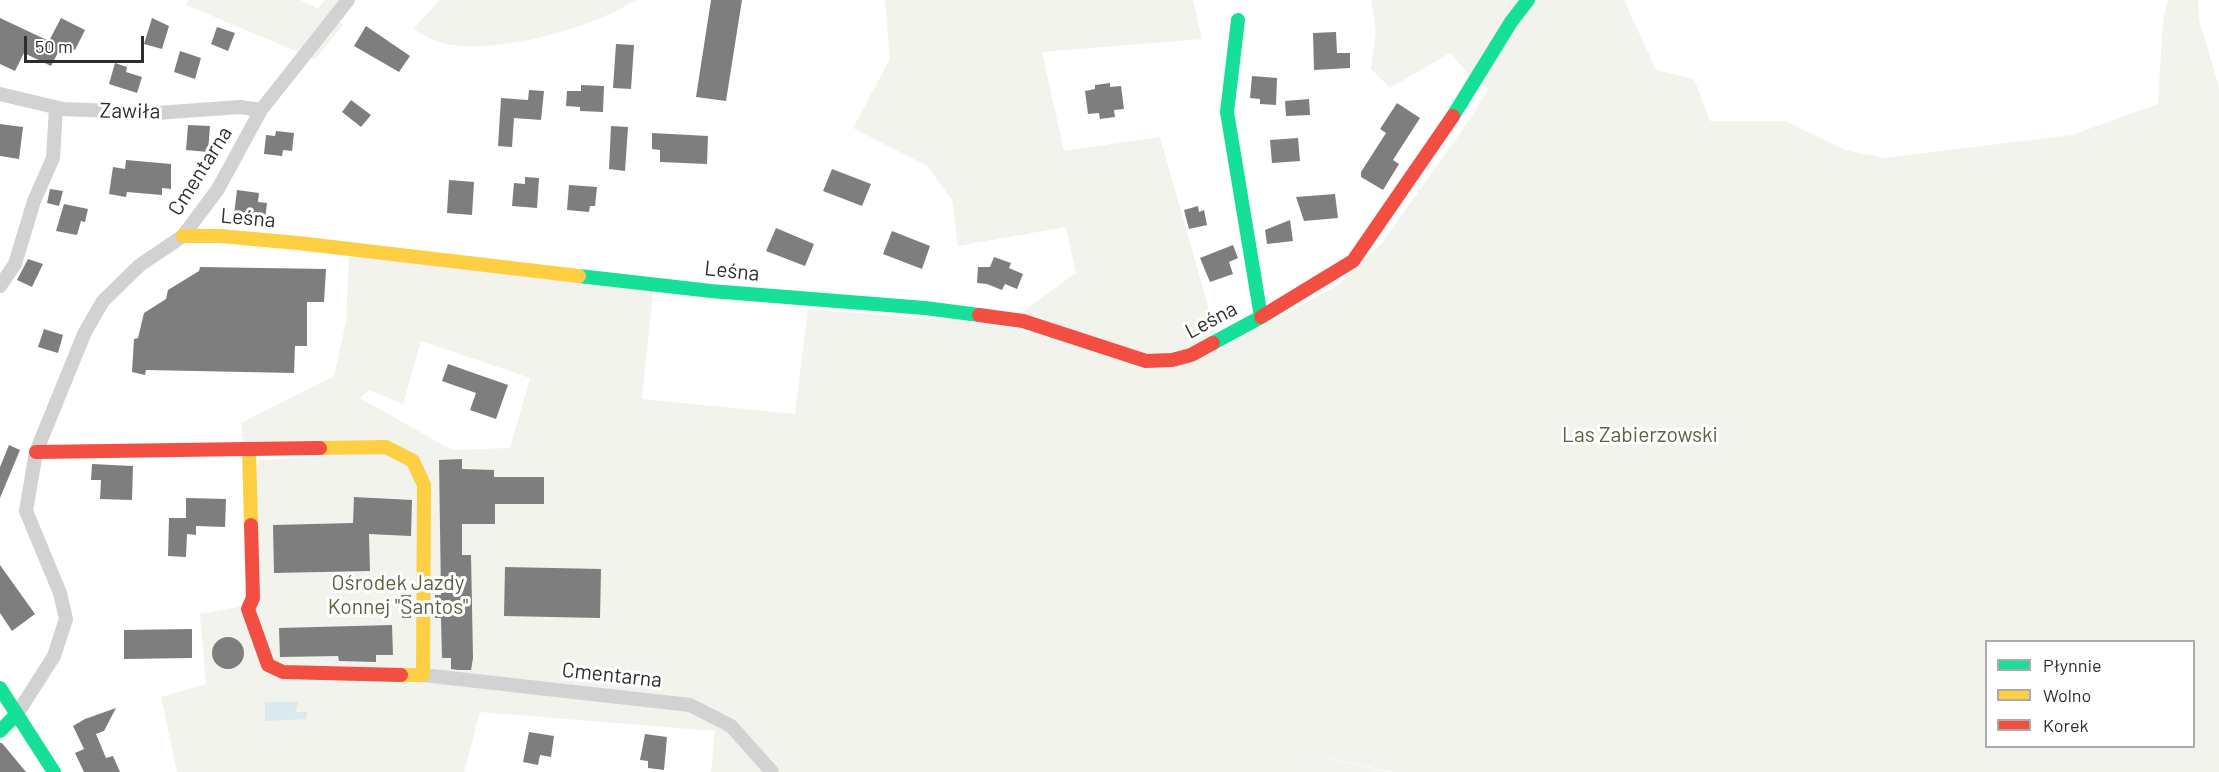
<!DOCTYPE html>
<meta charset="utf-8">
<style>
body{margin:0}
#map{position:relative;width:2219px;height:772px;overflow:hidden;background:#fff;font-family:Barlow,sans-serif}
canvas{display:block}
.legend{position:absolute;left:1985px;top:640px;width:210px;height:108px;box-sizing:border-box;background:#fff;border:2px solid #ababab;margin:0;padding:8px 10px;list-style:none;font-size:18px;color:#2d2d2d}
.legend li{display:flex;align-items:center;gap:12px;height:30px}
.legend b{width:30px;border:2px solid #ababab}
.scale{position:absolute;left:24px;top:36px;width:120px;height:27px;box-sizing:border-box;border:3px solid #2d2d2d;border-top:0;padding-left:8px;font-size:18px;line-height:21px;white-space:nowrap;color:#2d2d2d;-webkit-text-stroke:4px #fff;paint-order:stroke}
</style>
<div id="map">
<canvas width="2219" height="772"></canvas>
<ul class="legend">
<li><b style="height:8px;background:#16e098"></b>Płynnie</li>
<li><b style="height:8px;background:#ffcf43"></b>Wolno</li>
<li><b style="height:8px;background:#f24e42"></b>Korek</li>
</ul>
<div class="scale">50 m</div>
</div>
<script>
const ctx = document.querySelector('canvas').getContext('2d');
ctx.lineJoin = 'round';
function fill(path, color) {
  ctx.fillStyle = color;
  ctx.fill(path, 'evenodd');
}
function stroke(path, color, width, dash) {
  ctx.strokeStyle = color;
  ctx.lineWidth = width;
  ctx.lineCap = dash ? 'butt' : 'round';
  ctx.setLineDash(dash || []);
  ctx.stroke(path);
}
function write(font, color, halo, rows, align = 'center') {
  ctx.font = font + ' Barlow,sans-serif';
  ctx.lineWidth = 6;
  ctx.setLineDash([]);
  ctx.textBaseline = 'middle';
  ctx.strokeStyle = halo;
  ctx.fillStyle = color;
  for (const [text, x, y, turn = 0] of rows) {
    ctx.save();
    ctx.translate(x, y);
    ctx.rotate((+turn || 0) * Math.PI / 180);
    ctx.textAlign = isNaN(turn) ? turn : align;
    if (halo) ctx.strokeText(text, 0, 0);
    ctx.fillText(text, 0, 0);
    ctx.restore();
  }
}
fill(new Path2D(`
 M188,0H300L318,8L325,0H342L331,15L343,25L315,59L186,5Z
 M440,0H636C589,29 501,54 446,44C435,42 423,34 413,29Z
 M885,0H1193L1202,39L1042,52L1064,151L1160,137L1220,349L1335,287L1382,243L1470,119L1488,89L1472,78L1450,53L1390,88L1371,69L1376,31L1371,0H1624L1656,70L1694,79L1710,121H1785L1845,150L1885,158L2072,135L2158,104L2163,20L2168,0H2198L2199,20L2219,87V772H1392L1259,743L1388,772H711L715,731L480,712L464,772H177L161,697L206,684L200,614L244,606L258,460L405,452L243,444L241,423L334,376L346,322L349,256L653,291L642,399L795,414L808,309L986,323L1050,337L1022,312L1076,273L1066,227L958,246L952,200L927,166L853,128L890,59ZM421,341L530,378L510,448L452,450L360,398L369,390L403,404ZM1986,642H2194V746H1986Z`), '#f1f3ec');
fill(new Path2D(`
 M265,702H298L296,712H307V719L265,721Z`), '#dbeaee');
fill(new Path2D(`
 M711,0H742L726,101L696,97Z
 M0,18L49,41L61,18L85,30L75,50L63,43L51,66L24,53L15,71L0,64Z
 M152,18L169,26L162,49L144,44Z
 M366,26L410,56L399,72L354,46Z
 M217,27L235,33L228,51L211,44Z
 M1336,32L1337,53H1350V68L1314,70L1313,33Z
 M616,44L634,45L631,89L613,88Z
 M180,51L201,58L195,79L174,72Z
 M115,63L127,67L126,72L142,77L137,93L109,84Z
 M1252,76L1277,78L1276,105L1260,104V99L1250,98Z
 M1110,83V87L1121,86L1124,109L1114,110L1115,117L1100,119L1099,113L1088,114L1085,91L1095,89V85Z
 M581,85L604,86L603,112L580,111V107L566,106L567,91H581Z
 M529,90L544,91L541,120L514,118L512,147L498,146L501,98L528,100Z
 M1309,99L1310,115L1286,116L1285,101Z
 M351,100L371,115L361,127L342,112Z
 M1397,103L1420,118L1393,160L1399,164L1383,190L1361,177V172L1386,133L1380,129Z
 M0,124L23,127L19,159L0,156Z
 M188,125L210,126L208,152L186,150Z
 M611,126L628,127L625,171L609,169Z
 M276,131L294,133L292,151L283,150L282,156L264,154L266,135L275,136Z
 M652,133L708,136L707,164L660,162V150L652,149Z
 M1298,138L1300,161L1272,163L1270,140Z
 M126,160L171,164V189L162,188V195L127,192L126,197L109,194L113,167L125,169Z
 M832,169L871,184L862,206L823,191Z
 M525,177L539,178L537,208L512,206L514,183L525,184Z
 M449,180L474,182L472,215L447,213Z
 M569,185L597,187L595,206H590L589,212L567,210Z
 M50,189L63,191L59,206L47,203Z
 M237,190L259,193L258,202L267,203L265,219L234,215Z
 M1335,194L1338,218L1304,221L1296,197Z
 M64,204L88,209L85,222L81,221L77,235L56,231Z
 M1198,206L1199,212L1204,210L1207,225L1189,229L1184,210Z
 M1290,220L1293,241L1267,244L1265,230Z
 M776,228L814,244L805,266L766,251Z
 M892,231L930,246L922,269L883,254Z
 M1233,245L1238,258L1229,262L1233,274L1210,282L1200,258Z
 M994,257L1011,263L1009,268L1023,274L1017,289L1005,284L1002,290L987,284L977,283L978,267H990Z
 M28,259L43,264L32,287L17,280Z
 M200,267L326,269L324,302H307V346H295L294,373L146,370L145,375L132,372L134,339L138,338L144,313L166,299L168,290L199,271Z
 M44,329L63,335L58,353L38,347Z
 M448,364L508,385L496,419L470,410L476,393L442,381Z
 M9,445L20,450L0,498V467Z
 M462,459V469L494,470V477H544V504H495V524H462V555H471L473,658L471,670H458L451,669V658H442L441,618H435V595H441L439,460Z
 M92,464L133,466L132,500L100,499L101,480H91Z
 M354,497L412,500L411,536L369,534L370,571L274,573L273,525L353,523Z
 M186,498L226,499L225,527L196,526V535L187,534L186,557L168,556L169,518H186Z
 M0,565L35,614L12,631L0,613Z
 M505,567L601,569L600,618L504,616Z
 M401,595H411V618H402Z
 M392,625L393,655H376V662L339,661L338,656L280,657L279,628Z
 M192,629V658L124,659V630Z
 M212 653a16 16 0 1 1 32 0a16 16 0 1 1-32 0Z
 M116,708L104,731L96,734L106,758L113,756L120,772H84L75,753L84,749L73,726L85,719Z
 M529,732L554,736L551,757L540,755L538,765L523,762Z
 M645,734L667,737L664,770L648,768V761L640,760Z
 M0,743H2L26,772H0Z`), '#7e7e7e');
stroke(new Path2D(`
 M0,94L63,109L157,113L240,107L261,110
 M0,286L15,264L34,201L53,158L56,108
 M423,675L690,705L731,726L772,772
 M17,714L54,656L66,619L60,593L26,511L36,452L85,332L103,301L140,265L183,236L218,189L261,110L348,0`), '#d2d2d2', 14);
stroke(new Path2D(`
 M1453,116L1511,22L1528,0
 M579,276L711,291L925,308L979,315
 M1213,343L1261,317L1227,112L1238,20
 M0,688L54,772
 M0,731L17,714`), '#16e098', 14);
stroke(new Path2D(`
 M183,236H220L298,243L579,276
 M320,448L386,447L413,461L424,485L423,675H401
 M249,449L251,525`), '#ffcf43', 14);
stroke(new Path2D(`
 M979,315L1023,321L1146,361L1172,360L1191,355L1213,343
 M1261,317L1353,261L1453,116
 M36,452L320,448
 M251,525L253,598L248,609L268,665L283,672L401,675`), '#f24e42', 14);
write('21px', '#2d2d2d', '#fff', [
 ["Zawiła",130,111,1],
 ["Cmentarna",200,171,-58],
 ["Leśna",248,218,5],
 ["Leśna",732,271,6],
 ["Leśna",1211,320,-28],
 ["Cmentarna",612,675,6]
]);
write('21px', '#576440', '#fff', [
 ["Las Zabierzowski",1640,435],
 ["Ośrodek Jazdy",398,583],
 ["Konnej \"Santos\"",398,607]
]);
</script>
